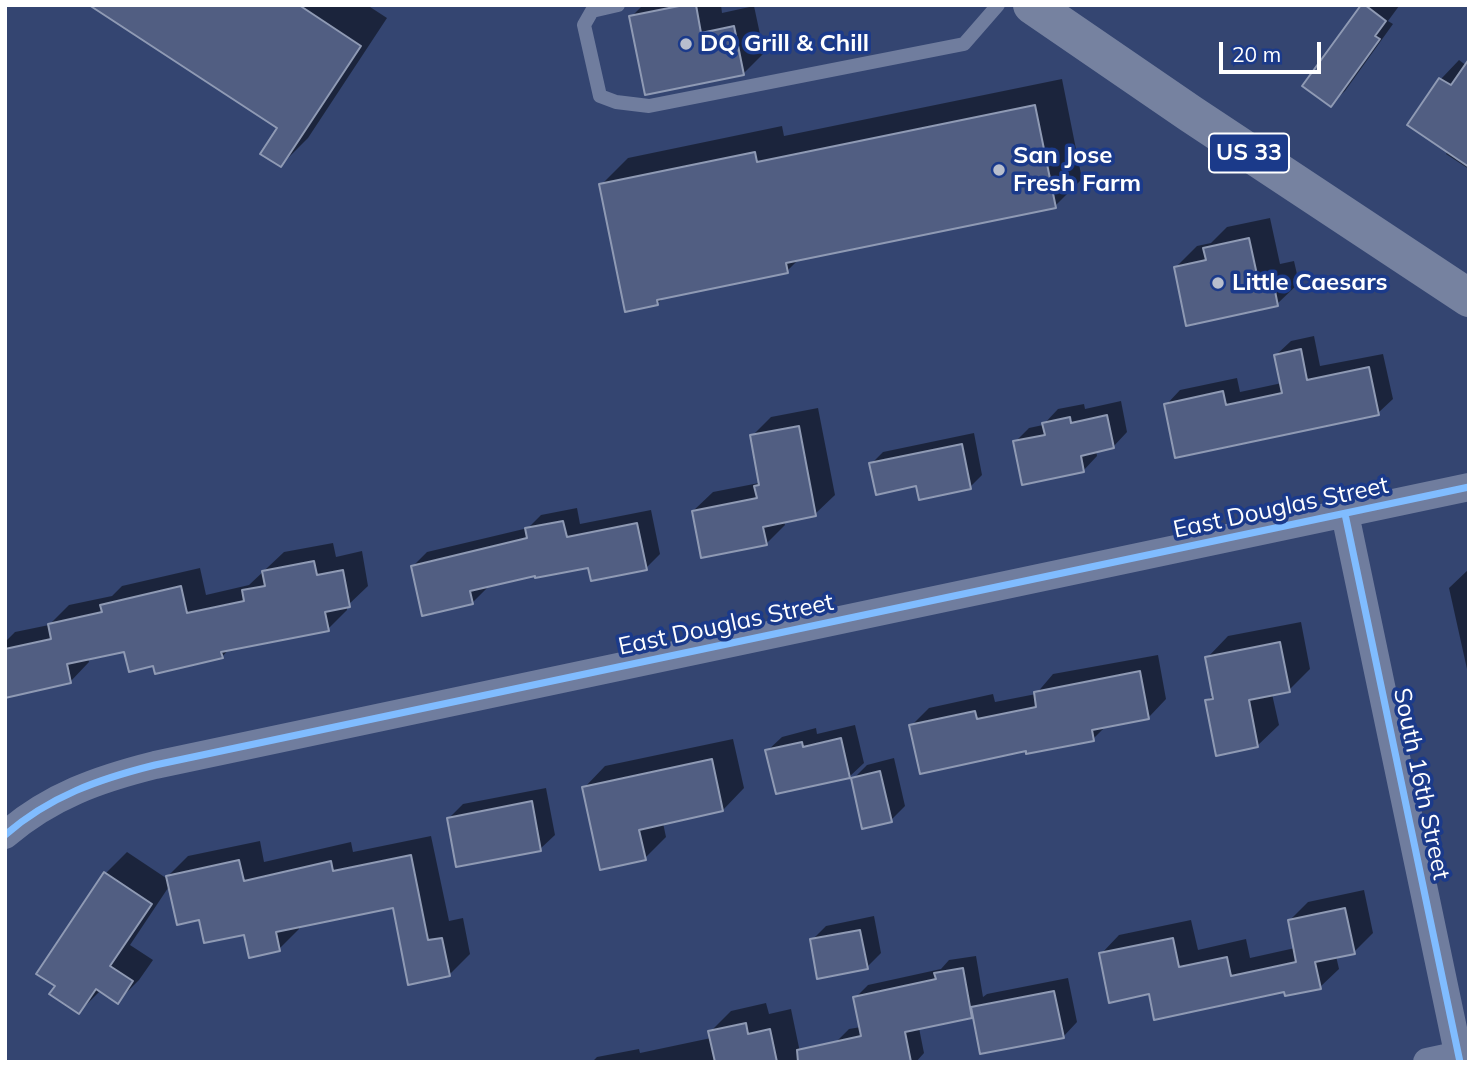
<!DOCTYPE html>
<style>
body{margin:0}
#map{position:relative;width:1474px;height:1067px;overflow:hidden;background:#344571;font-family:Mulish,sans-serif}
canvas{display:block}
.frame{position:absolute;inset:0;border:7px solid #fff;pointer-events:none}
.scale{position:absolute;left:1219px;top:42px;width:102px;height:32px;box-sizing:border-box;border:4px solid #fff;border-top:0;padding-left:9px;font-size:21px;line-height:24px;white-space:nowrap;color:#fff;-webkit-text-stroke:5px #1b3a8a;paint-order:stroke}
</style>
<div id="map">
<canvas width="1474" height="1067"></canvas>
<div class="frame"></div>
<div class="scale">20 m</div>
</div>
<script>
const ctx = document.querySelector('canvas').getContext('2d');
ctx.lineJoin = 'round';
function fill(path, color) {
  ctx.fillStyle = color;
  ctx.fill(path, 'evenodd');
}
function stroke(path, color, width, dash) {
  ctx.strokeStyle = color;
  ctx.lineWidth = width;
  ctx.lineCap = dash ? 'butt' : 'round';
  ctx.setLineDash(dash || []);
  ctx.stroke(path);
}
function write(font, color, halo, rows, align = 'center') {
  ctx.font = font + ' Mulish,sans-serif';
  ctx.lineWidth = 7;
  ctx.setLineDash([]);
  ctx.textBaseline = 'middle';
  ctx.strokeStyle = halo;
  ctx.fillStyle = color;
  for (const [text, x, y, turn = 0] of rows) {
    ctx.save();
    ctx.translate(x, y);
    ctx.rotate((+turn || 0) * Math.PI / 180);
    ctx.textAlign = isNaN(turn) ? turn : align;
    if (halo) ctx.strokeText(text, 0, 0);
    ctx.fillText(text, 0, 0);
    ctx.restore();
  }
}
fill(new Path2D(`
 M124,5H367L387,18L308,138L281,165L279,127Z
 M643,5H721L722,13L754,6L764,53L743,74L631,17Z
 M1363,5L1399,6L1388,21L1393,24L1345,91L1330,105Z
 M1459,60L1467,66L1469,64V169L1446,154L1448,151L1409,125L1441,79Z
 M1062,79L1082,179L1055,206L800,258L787,271L665,296L657,304L601,185L628,158L782,126L784,136Z
 M1270,218L1280,264L1294,261L1299,283L1277,304L1176,267L1197,246L1211,243L1227,227Z
 M1314,336L1320,366L1383,354L1393,399L1378,413L1166,405L1180,390L1237,378L1240,392L1282,383L1276,355L1291,341Z
 M1121,401L1127,432L1113,447L1096,450L1097,456L1083,471L1015,442L1029,428L1043,425L1058,409L1084,404L1085,409Z
 M818,408L835,495L815,514L784,521L785,525L766,544L693,511L713,492L759,483L752,436L771,417Z
 M974,433L982,475L970,487L917,484L871,464L883,452Z
 M577,508L580,524L651,510L660,554L646,568L590,565L536,574L486,585L487,588L473,602L412,567L427,552L528,528L541,515Z
 M333,543L336,557L362,551L368,586L347,606V610L328,629L229,649L222,657L126,650L88,657L89,662L70,682L5,696V642L15,632L49,625L69,605L112,596L122,586L200,568L206,595L249,585L284,552Z
 M1469,569V678L1449,588Z
 M1301,622L1310,669L1289,690L1272,694L1279,725L1257,746L1207,701L1214,694L1207,658L1228,636Z
 M1158,655L1166,699L1149,717L1107,725L1093,739L1027,749L911,726L929,708L993,694L995,702L1036,694L1053,674Z
 M855,725L864,763L849,777L767,751L782,737L816,728L817,734Z
 M733,739L744,788L723,810L663,823L666,837L645,858L584,788L605,766Z
 M894,758L905,806L891,820L853,779L867,765Z
 M546,788L555,835L540,849L449,818L463,804Z
 M431,836L449,921L463,918L470,954L449,975L394,906L299,925V929L279,949L245,933L170,885L130,945L153,960L139,980L118,1001L101,990L79,1012L57,986L106,873L127,852L166,878L188,856L260,841L264,862L351,842L353,852Z
 M1364,890L1373,933L1354,952L1336,956L1339,969L1320,987L1150,992L1101,954L1119,935L1191,920L1198,950L1246,939L1250,958L1295,948L1289,921L1308,902Z
 M874,916L881,953L867,967L812,940L826,926Z
 M976,956L983,997L987,994L1068,978L1077,1022L1063,1037L974,1014L971,1017L919,1028L924,1053L916,1062H840L836,1042L849,1029L861,1027L855,998L868,985L941,969L949,960Z
 M766,1003L769,1014L791,1009L802,1062H592L597,1057L639,1049L640,1053L711,1038L710,1032L731,1011Z`), '#0007');
const building = new Path2D(`
 M89,5H299L361,46L281,167L260,154L277,128Z
 M684,5H696L701,33L734,26L744,75L645,95L629,16Z
 M1361,5H1365L1386,21L1375,36L1380,39L1331,107L1302,86Z
 M1469,59V167L1407,125L1439,78L1451,85Z
 M1035,105L1056,208L786,263L788,273L657,300L658,305L625,312L599,184L755,152L757,162Z
 M1249,238L1259,284L1273,281L1278,306L1186,326L1174,267L1206,260L1203,248Z
 M1301,349L1307,380L1369,367L1379,415L1175,458L1164,404L1223,391L1226,405L1282,393L1274,355Z
 M1107,415L1114,448L1081,456L1084,472L1022,485L1013,441L1045,435L1042,423L1070,417L1071,423Z
 M799,426L816,516L763,527L767,545L701,558L692,511L757,498L754,486L759,485L750,435Z
 M962,444L971,489L919,500L916,486L876,495L869,463Z
 M563,521L567,537L637,523L647,570L591,581L588,568L535,578V576L470,591L473,604L422,616L411,566L527,538L525,528Z
 M314,561L317,575L343,570L350,607L325,612L329,631L221,652L223,658L155,674L153,666L129,672L124,652L67,664L71,683L5,698V649L51,639L48,624L102,612L100,605L181,586L187,613L244,601L242,590L265,586L262,571Z
 M1280,642L1290,692L1249,700L1258,747L1216,756L1205,700L1213,699L1205,657Z
 M1140,671L1149,719L1092,730L1094,741L1026,754V751L920,774L909,725L975,711L977,719L1036,707L1034,692Z
 M841,738L850,778L776,794L765,750L802,742L803,747Z
 M712,759L723,811L639,830L646,860L600,870L582,787Z
 M880,771L892,822L862,829L851,778Z
 M532,801L541,851L456,867L447,818Z
 M411,855L428,940L442,938L450,976L408,985L393,908L276,932L280,951L249,958L244,935L204,943L199,920L177,925L166,876L239,860L244,881L331,861L333,871Z
 M104,872L152,904L110,966L133,981L118,1004L96,989L79,1014L49,994L55,986L36,974Z
 M1345,908L1355,954L1315,962L1321,989L1285,996L1284,992L1154,1020L1149,994L1109,1003L1099,953L1173,938L1179,967L1227,957L1231,976L1296,962L1288,920Z
 M860,930L868,969L817,979L810,939Z
 M963,968L972,1018L905,1032L911,1062H798L797,1050L861,1036L853,997L936,979L934,973Z
 M1054,991L1064,1038L980,1054L971,1007Z
 M746,1023L748,1034L770,1029L777,1062H715L708,1031Z`);
fill(building, '#515e82');
stroke(building, '#8f9ab4', 2);
stroke(new Path2D(`
 M618,5L592,11L584,25L600,96L616,102L649,106L964,44L998,5`), '#707d9e', 14);
stroke(new Path2D(`
 M1345,514L1460,1062
 M5,835C50,796 99,779 155,765L1469,487
 M1427,1062L1469,1053`), '#707d9e', 28);
stroke(new Path2D(`
 M1032,5L1191,114L1469,298`), '#7682a0', 38);
stroke(new Path2D(`
 M1345,514L1460,1062
 M5,835C50,796 99,779 155,765L1469,487`), '#80bcff', 7);
for (const [x, y, r, color] of [
 [686,44,7,"#b8becd"],
 [999,170,7,"#b8becd"],
 [1218,283,7,"#b8becd"]
]) {
  const dot = new Path2D();
  dot.arc(x, y, r, 0, 2 * Math.PI);
  ctx.fillStyle = color;
  ctx.fill(dot);
  stroke(dot, '#1b3a8a', 2.5);
}
for (const [x, y, w] of [
 [1249,153,80]
]) {
  const box = new Path2D();
  box.roundRect(x - w / 2, y - 19.5, w, 39, 5);
  ctx.fillStyle = '#1b3a8a';
  ctx.fill(box);
  stroke(box, '#fff', 2);
}
write('bold 23px', '#fff', null, [
 ["US 33",1249,153]
]);
write('bold 24px', '#fff', '#1b3a8a', [
 ["DQ Grill & Chill",700,44],
 ["San Jose",1013,156],
 ["Fresh Farm",1013,184],
 ["Little Caesars",1232,283]
], 'left');
write('24px', '#fff', '#1b3a8a', [
 ["East Douglas Street",1281,508,-12],
 ["East Douglas Street",726,625,-12],
 ["South 16th Street",1421,784,78]
]);
</script>
